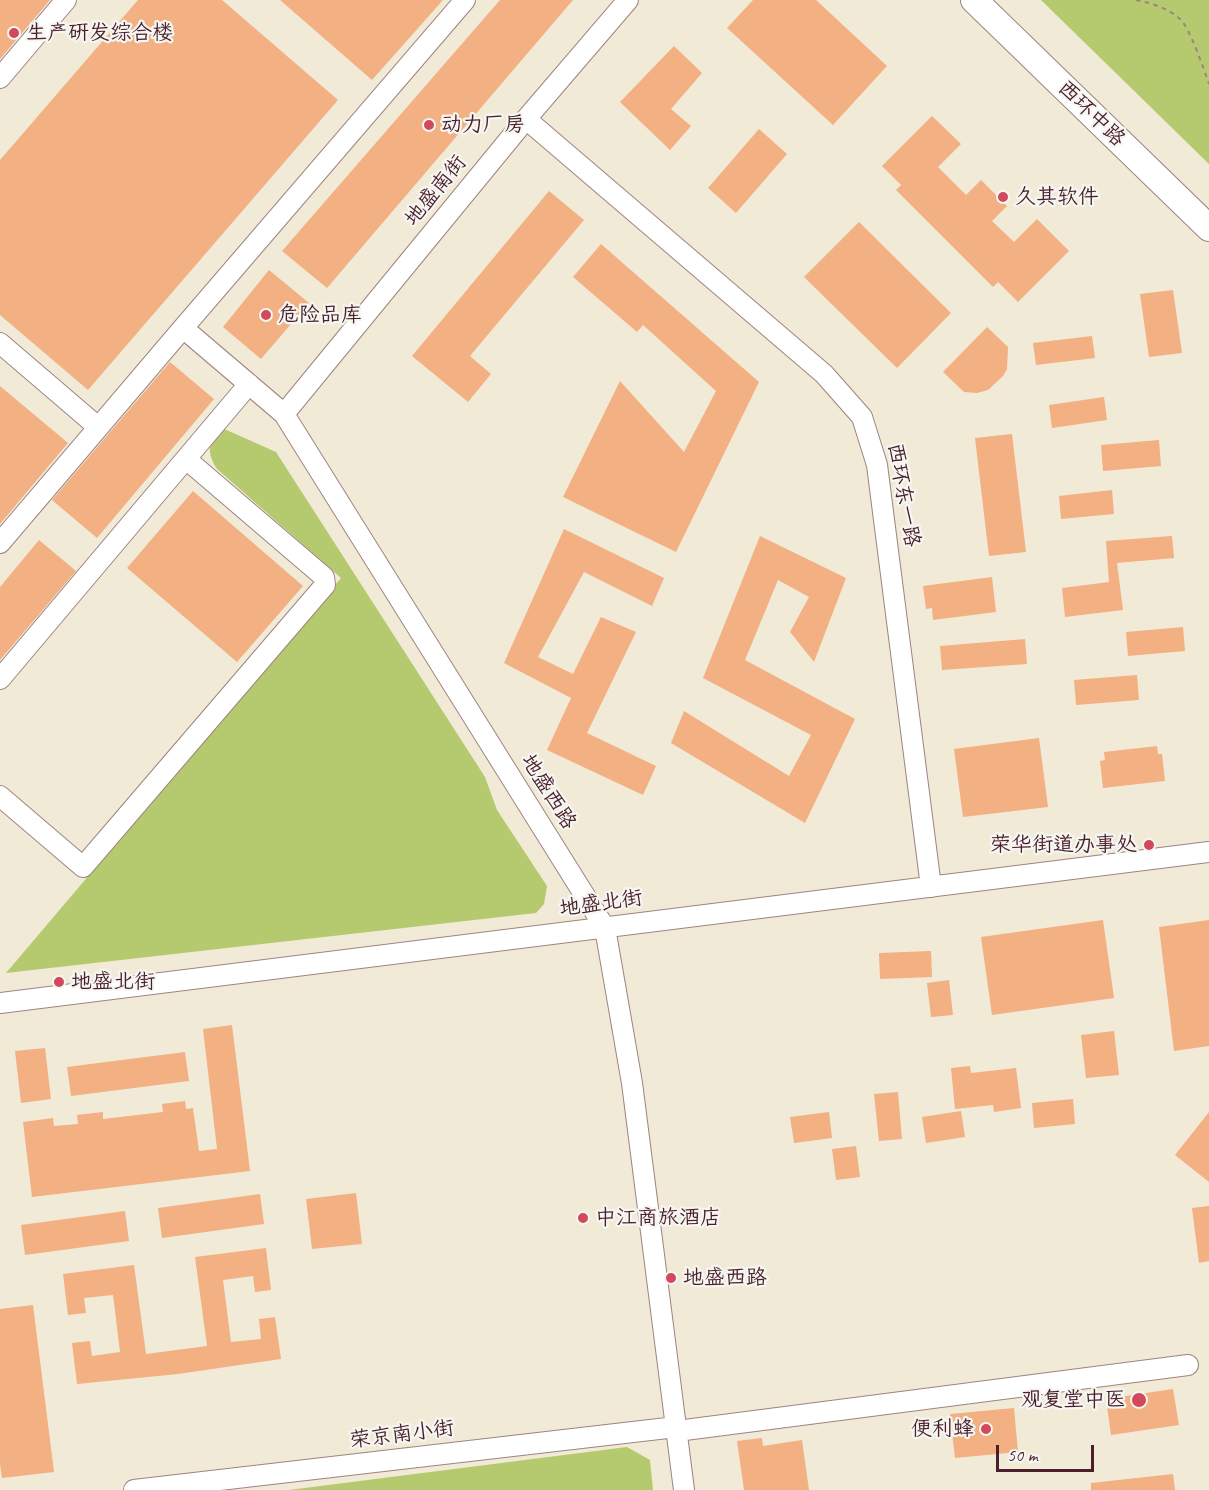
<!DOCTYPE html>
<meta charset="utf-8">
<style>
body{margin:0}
#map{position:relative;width:1209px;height:1490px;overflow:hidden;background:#f1ead7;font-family:Caveat,sans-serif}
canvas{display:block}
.scale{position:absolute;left:996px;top:1445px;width:98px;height:27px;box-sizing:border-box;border:3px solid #4a1f2b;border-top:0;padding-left:8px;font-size:18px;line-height:21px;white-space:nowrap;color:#4a1f2b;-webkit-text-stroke:4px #f6f6f2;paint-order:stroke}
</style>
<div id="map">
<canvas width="1209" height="1490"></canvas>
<div class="scale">50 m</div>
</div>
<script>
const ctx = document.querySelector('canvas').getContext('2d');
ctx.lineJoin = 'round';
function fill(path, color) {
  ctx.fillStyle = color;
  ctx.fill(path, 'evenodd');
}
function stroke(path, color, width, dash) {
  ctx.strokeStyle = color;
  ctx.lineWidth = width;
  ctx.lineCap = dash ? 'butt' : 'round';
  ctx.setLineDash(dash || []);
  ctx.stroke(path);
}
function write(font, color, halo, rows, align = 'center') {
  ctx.font = font + ' Caveat,"LXGW WenKai TC",sans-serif';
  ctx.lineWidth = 4.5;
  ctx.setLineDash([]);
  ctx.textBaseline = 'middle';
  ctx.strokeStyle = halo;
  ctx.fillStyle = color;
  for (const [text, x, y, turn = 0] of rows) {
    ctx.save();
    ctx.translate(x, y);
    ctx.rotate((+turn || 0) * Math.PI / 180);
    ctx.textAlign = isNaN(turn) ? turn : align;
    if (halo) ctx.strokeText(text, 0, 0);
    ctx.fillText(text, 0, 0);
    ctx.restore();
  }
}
fill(new Path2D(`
 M1041,0H1209V164Z
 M222,428L276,452L485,777L497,810L547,886L544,904L536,913L6,973L341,578L217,469C206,451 208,444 222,428Z
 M627,1447L650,1460L653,1490H289Z`), '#b5ca6e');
fill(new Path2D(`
 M0,0H50L0,59Z
 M138,0H222L338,100L88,390L0,315V160Z
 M280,0H443L372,80Z
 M500,0H573L327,288L282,251Z
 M753,0H816L887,66L833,125L727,28Z
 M674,46L702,73L671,109L691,126L670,150L620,102Z
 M932,116L961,144L938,167L966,195L981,180L1007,206L992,221L1014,242L1037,219L1069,251L1018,302L998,282L993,287L896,190L901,185L882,166Z
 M759,129L787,154L736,213L708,188Z
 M549,191L584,220L470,356L491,374L468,402L412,356Z
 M859,222L951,313L897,368L804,277Z
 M601,244L759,382L676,552L563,497L620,381L684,452L716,391L643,325L637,332L573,277Z
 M269,270L309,303L261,359L223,327Z
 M1173,290L1182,353L1149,357L1140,294Z
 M987,327L1008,347L1007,369L1003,376L988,390L977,393L964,392L943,372Z
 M1092,336L1095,358L1036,365L1033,343Z
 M170,362L214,399L97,538L52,500Z
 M0,386L68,443L0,524Z
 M1104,397L1107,420L1052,428L1049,405Z
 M1012,434L1026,552L989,556L975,438Z
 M1159,440L1161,466L1103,471L1101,445Z
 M1112,490L1114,514L1061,519L1059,496Z
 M193,491L303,586L237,662L127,568Z
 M564,529L664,578L652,606L584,572L538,657L573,674L601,617L636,632L587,733L656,766L643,795L547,750L571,698L504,663Z
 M760,536L846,578L814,662L790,632L809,597L778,580L745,660L855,719L805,823L671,743L684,711L789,776L811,735L703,678Z
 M1172,536L1174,558L1117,563L1123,610L1065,617L1062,588L1109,582L1106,541Z
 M39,540L76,571L0,660V587Z
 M992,577L996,612L933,620L932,608L926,609L923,586Z
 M1183,627L1185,651L1128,656L1126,632Z
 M1025,639L1027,664L942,670L940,646Z
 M1137,675L1139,700L1076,705L1074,680Z
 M1039,738L1048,807L963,817L954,749Z
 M1157,746L1158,754H1162L1165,781L1103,788L1100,761L1105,760L1104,752Z
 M1103,920L1114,998L992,1015L981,937Z
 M1209,920V1046L1174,1051L1159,927Z
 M931,951L932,977L880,979L879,953Z
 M949,980L953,1015L931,1017L927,983Z
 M232,1025L250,1171L32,1197L23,1122L53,1118L54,1126L78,1124L77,1115L103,1112V1119L163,1112L162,1104L185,1101L186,1109L193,1108L199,1151L217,1149L203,1029Z
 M1114,1031L1119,1075L1086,1078L1081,1035Z
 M45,1048L51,1099L21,1103L15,1051Z
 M185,1052L189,1081L71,1096L67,1067Z
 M970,1066L971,1073L1016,1068L1021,1108L994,1112L993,1105L955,1109L951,1068Z
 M898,1092L902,1139L879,1141L874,1094Z
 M1073,1099L1075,1124L1034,1128L1032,1103Z
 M961,1111L965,1137L926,1143L922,1117Z
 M829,1112L832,1138L794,1143L790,1117Z
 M1209,1112V1182L1175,1155Z
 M856,1146L860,1177L836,1180L832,1149Z
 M356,1193L362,1244L312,1249L306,1199Z
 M260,1194L264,1224L162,1238L158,1208Z
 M1209,1206V1261L1199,1263L1192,1208Z
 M125,1211L129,1241L25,1255L21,1225Z
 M266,1248L271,1290L255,1292L253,1276L223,1280L231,1342L261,1339L259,1319L275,1317L281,1359L178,1374L77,1384L72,1343L90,1341L92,1356L120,1352L113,1295L84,1298L86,1313L68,1315L63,1274L134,1265L146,1354L207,1346L195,1257Z
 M33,1305L54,1472L2,1478L0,1464V1309Z
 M1173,1389L1179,1425L1111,1435L1106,1399Z
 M1014,1408L1018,1452L955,1458L950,1414Z
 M762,1438L763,1446L802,1440L809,1490H744L737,1441Z
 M1173,1474L1175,1490H1091V1483Z`), '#f2b083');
const minor = new Path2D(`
 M465,0L183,328L284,414L605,928L632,1083L684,1490
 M0,78L66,0
 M526,119L824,374L862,417L877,465L931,887
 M0,343L98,427
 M284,414L526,119L628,0
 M0,543L183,328
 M0,679L249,384
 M0,796L83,867L325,585L324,577L186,459
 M0,1003L1209,852
 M677,1431L1188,1365
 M134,1490L676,1427`);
const major = new Path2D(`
 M974,0L1209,228`);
stroke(minor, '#9e8481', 22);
stroke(major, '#9e8481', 28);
stroke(new Path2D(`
 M1136,0C1151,3 1168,8 1180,19C1190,28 1204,70 1209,84`), '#9e8481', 2, [4.5, 4.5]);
stroke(minor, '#fff', 20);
stroke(major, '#fff', 26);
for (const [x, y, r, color] of [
 [14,33,6,"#d1495b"],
 [429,125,6,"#d1495b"],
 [1003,197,6,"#d1495b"],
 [266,315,6,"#d1495b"],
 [1149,845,6,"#d1495b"],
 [59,982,6,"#d1495b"],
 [583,1218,6,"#d1495b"],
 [671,1278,6,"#d1495b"],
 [1139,1400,8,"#d1495b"],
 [986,1429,6,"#d1495b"]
]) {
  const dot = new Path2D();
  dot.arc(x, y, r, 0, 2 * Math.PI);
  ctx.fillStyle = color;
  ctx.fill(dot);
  stroke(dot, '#f6f6f2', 2);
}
write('21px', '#4a1f2b', '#f6f6f2', [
 ["生产研发综合楼",26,33],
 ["动力厂房",441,125],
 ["久其软件",1015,197],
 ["危险品库",278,315],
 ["荣华街道办事处",1137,845,"right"],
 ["地盛北街",71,982],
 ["中江商旅酒店",595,1218],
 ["地盛西路",683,1278],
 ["观复堂中医",1126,1400,"right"],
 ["便利蜂",974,1429,"right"]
], 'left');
write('21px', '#4a1f2b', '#f6f6f2', [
 ["西环中路",1091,114,44],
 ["地盛南街",436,191,-51],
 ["西环东一路",903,495,80],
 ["地盛西路",548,792,58],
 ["地盛北街",601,904,-8],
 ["荣京南小街",402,1435,-7]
]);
</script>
